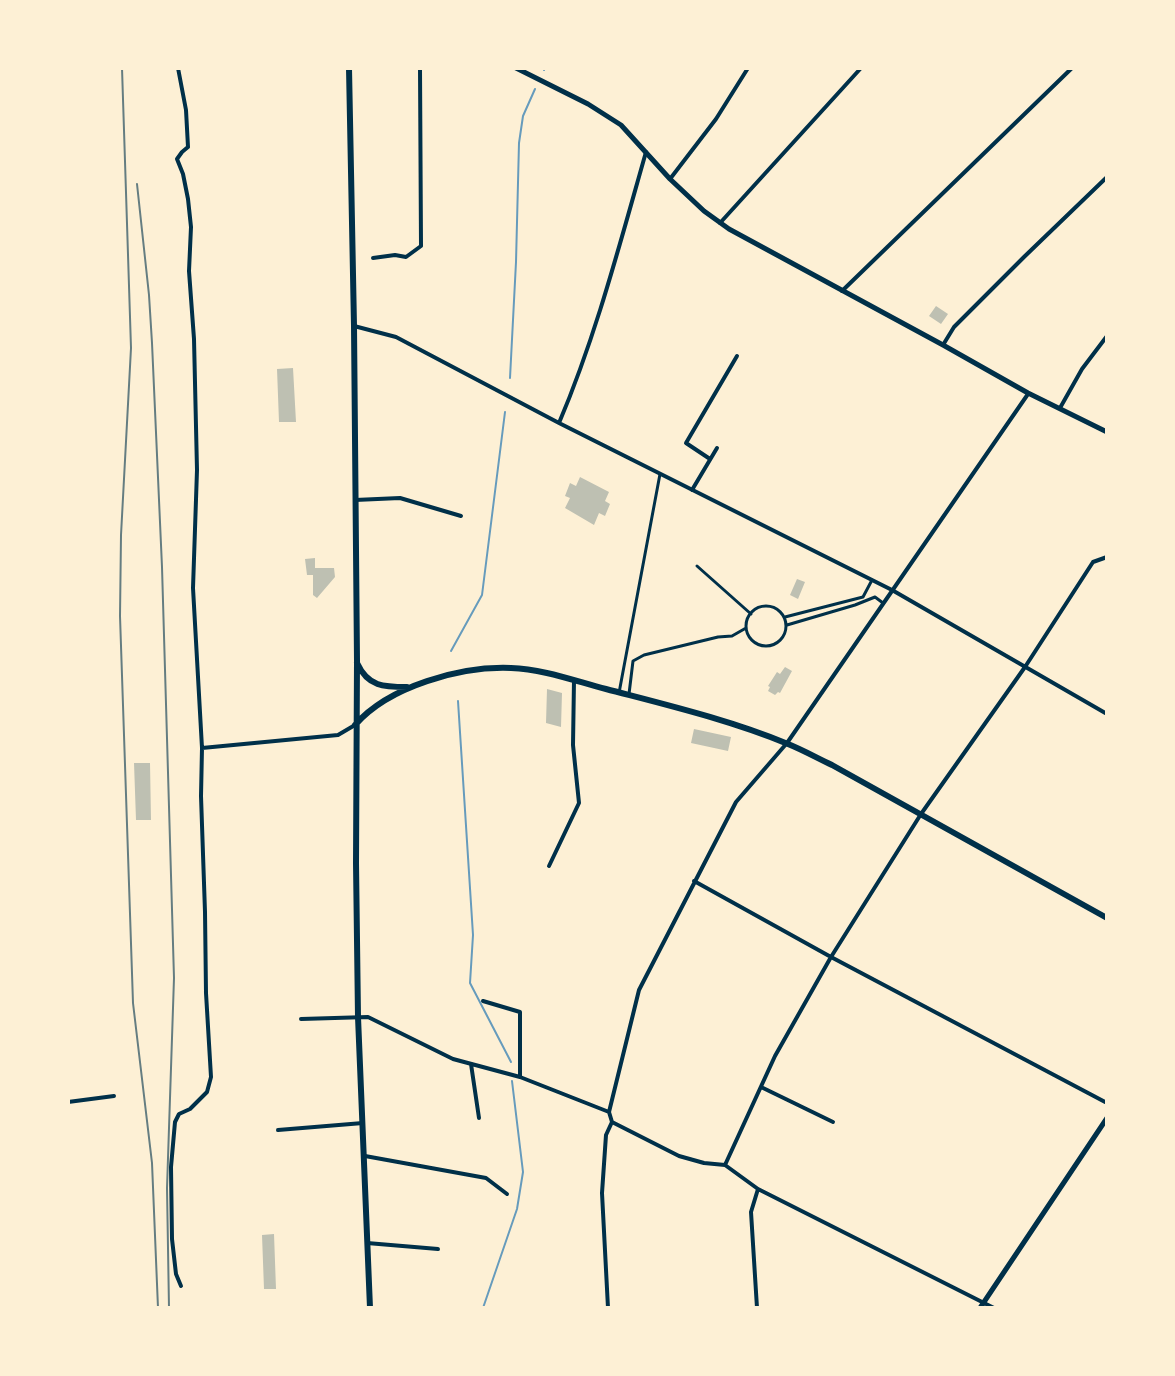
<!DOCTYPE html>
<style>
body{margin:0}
#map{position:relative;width:1175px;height:1376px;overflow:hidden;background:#fdf0d5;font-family:"Open Sans",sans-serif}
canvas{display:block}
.frame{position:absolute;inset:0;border:70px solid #fdf0d5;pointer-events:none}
</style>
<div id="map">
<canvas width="1175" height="1376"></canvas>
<div class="frame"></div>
</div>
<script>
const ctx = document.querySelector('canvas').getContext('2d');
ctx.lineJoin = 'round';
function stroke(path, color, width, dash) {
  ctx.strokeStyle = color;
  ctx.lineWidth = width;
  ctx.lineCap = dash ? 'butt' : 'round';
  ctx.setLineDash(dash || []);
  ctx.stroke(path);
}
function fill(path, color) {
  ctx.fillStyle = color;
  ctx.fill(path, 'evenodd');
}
stroke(new Path2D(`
 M544,70L545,68
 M510,378L516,262L519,143L523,116L535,89
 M451,651L482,595L505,412
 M458,701L473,935L470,983L511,1062
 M483,1308L517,1209L523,1172L512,1081`), '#669bbc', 2);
fill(new Path2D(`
 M936,306L948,314L941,324L929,316Z
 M293,368L296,422H279L277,369Z
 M580,477L609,492L605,501L610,504L605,516L599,513L594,525L565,508L570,498L565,496L570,483L576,486Z
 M315,558V568H334L335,577L317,598L313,595V575H307L305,559Z
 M797,579L805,582L798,599L790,595Z
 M785,667L792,671L780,693L778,692L775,695L768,691L770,687L768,686L777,672L780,674Z
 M547,689L562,693L561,727L546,723Z
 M694,729L731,737L728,751L691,743Z
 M134,763H150L151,820H136Z
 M274,1234L276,1289H264L262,1235Z`), '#bec0b2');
stroke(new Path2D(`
 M697,566L751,614
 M746 626a20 20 0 1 1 40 0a20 20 0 1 1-40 0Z
 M785,617L863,597L872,580
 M787,625L855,605L875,597L883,603
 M619,693L660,474
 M629,694L633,661L644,655L718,637L732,636L746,628`), '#003049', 3);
stroke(new Path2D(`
 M178,68L186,110L188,147L182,152L177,159L183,174L188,199L191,227L189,271L194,339L197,470L193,588L202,748L201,796L205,912L206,993L211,1077L207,1092L190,1109L179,1114L175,1122L171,1167L172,1239L176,1274L181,1286
 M670,179L716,119L748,68
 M720,223L861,68
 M373,258L395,255L406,257L421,246L420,68
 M842,291L1072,68
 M354,326L396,337L559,423L892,590L1107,714
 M943,345L954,327L1024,257L1107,177
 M1060,408L1082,369L1107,336
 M559,423C596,336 620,243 646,152
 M710,459L686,443L737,356
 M692,490L717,448
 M355,500L400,498L461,516
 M202,748L338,735L355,725
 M549,866L579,803L573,745L574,680
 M694,881L831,957L1107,1103
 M483,1001L520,1012V1077
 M301,1019L368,1017L453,1059L520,1077L609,1112
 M471,1064L479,1118
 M761,1087L833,1122
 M68,1102L114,1096
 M612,1122L679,1156L704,1163L725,1165L758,1189L994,1308
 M278,1130L363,1123
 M365,1156L486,1178L507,1194
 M725,1165L775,1056L831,957L921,814L1025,667L1093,562L1107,557
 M367,1243L438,1249
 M608,1308L602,1193L606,1135L612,1122L609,1112L639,990L736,802L787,743L1028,394
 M757,1308L751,1212L758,1189`), '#003049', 4);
stroke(new Path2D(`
 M980,1308L1107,1118`), '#003049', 5);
stroke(new Path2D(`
 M516,68L588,104L621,125L670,179L704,211L729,229L943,345L1028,393L1107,432`), '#003049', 5);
stroke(new Path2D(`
 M349,68L354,326L357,661L356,863L358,1017L370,1308
 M357,663C368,687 384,687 407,687
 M355,725C389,686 461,666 511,668C543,669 575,681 606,689C667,705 730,720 788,744C803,750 817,758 832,765L1107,918`), '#003049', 6);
stroke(new Path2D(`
 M122,68L131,348L121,535L120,616L133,1003L152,1163L158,1308
 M137,184L149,295L152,343L162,567L174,978L167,1188L169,1308`), '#657d81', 2);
</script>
